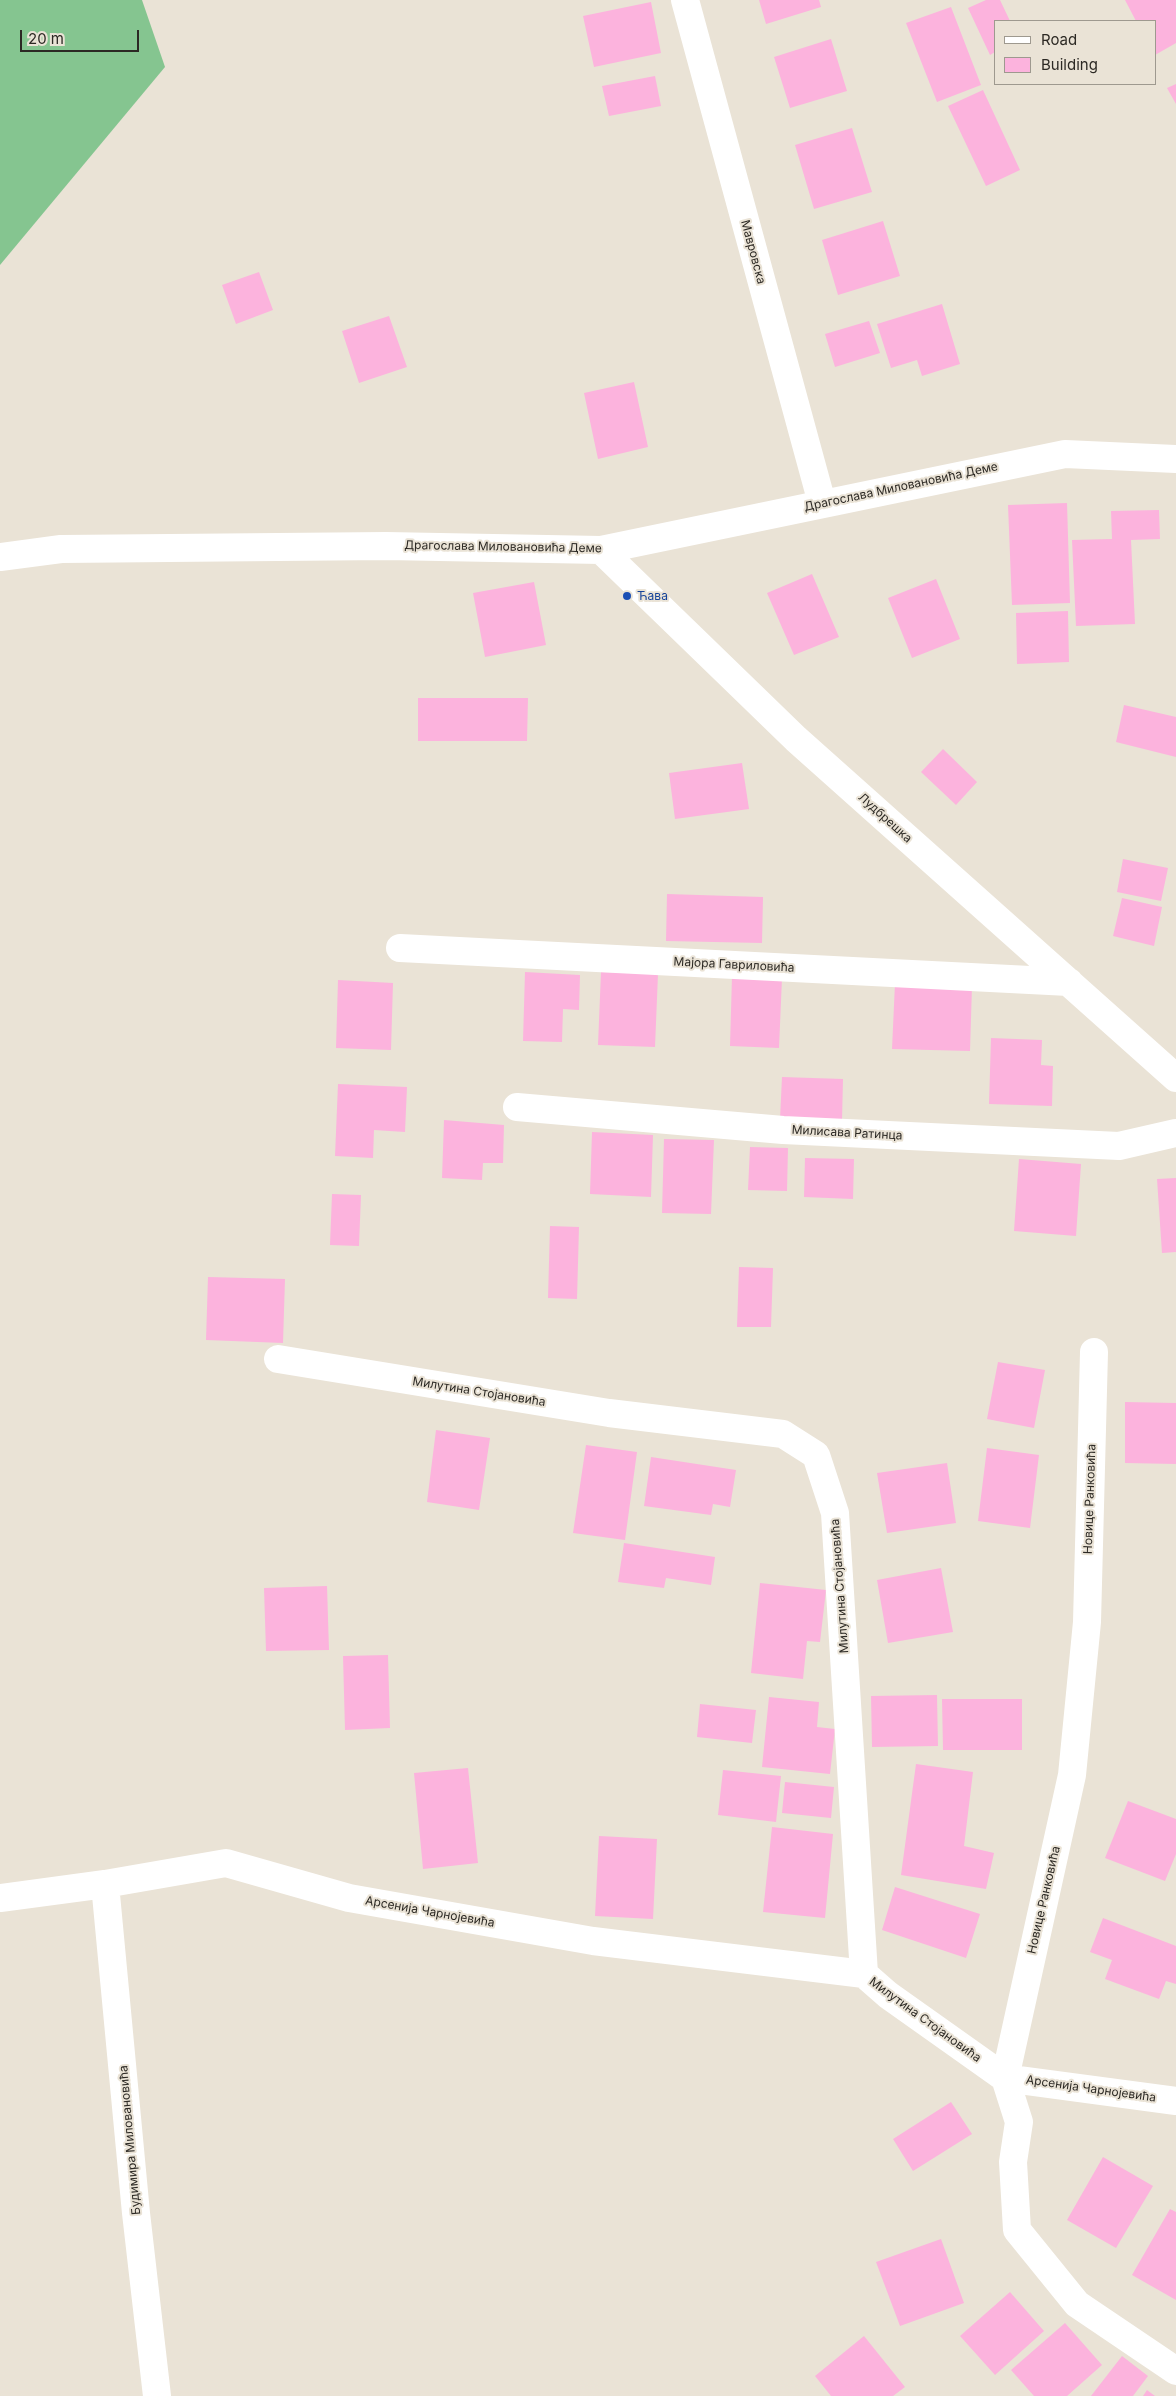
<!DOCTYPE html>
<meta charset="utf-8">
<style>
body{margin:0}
#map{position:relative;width:1176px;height:2396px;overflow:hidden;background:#eae3d6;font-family:Inter,sans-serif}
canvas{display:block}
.legend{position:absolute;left:994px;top:20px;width:162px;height:65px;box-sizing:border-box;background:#eae3d6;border:1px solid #9e998f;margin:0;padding:6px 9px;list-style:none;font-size:15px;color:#2c2924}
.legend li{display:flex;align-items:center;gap:10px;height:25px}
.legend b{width:25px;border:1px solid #9e998f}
.scale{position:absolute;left:20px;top:30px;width:119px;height:22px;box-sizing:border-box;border:2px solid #2c2924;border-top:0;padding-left:6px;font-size:15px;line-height:18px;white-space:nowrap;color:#2c2924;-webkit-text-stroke:4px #eae3d6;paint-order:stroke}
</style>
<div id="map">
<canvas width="1176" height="2396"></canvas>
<ul class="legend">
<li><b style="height:6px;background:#fff"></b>Road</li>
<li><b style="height:14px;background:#fcb3dd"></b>Building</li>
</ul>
<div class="scale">20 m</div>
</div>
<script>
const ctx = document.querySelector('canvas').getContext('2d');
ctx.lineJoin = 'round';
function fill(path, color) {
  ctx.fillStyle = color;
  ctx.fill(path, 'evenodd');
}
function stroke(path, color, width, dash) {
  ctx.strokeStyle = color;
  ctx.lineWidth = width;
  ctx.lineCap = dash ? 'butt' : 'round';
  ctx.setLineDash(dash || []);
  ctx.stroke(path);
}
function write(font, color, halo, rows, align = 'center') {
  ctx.font = font + ' Inter,sans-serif';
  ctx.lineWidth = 4;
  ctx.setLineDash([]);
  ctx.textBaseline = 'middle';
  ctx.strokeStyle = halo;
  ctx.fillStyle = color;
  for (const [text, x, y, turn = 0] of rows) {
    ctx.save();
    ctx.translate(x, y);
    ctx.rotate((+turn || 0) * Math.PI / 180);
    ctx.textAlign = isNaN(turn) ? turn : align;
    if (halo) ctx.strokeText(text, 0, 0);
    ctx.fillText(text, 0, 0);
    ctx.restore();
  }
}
fill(new Path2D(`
 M0,0H142L165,67L0,265Z`), '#85c590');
fill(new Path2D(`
 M759,0H819L821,7L766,24Z
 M986,0H1000L1010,21H995V52L990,55L968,8Z
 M1125,0H1176V43L1155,55V21H1136Z
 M651,2L661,53L594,67L583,16Z
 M951,7L981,85L937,102L906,23Z
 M831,39L847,91L790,108L774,57Z
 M655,76L661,106L609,116L602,86Z
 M1176,84V104L1167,88Z
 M983,90L1020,170L986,186L948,106Z
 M852,128L872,192L814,209L795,145Z
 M883,221L900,276L838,295L822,240Z
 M259,272L273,310L236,324L222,285Z
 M942,304L960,364L922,376L917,360L891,368L877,324Z
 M389,316L407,367L359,383L342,331Z
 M869,321L880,353L835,367L825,334Z
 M634,382L648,447L598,459L584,393Z
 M1067,503L1070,603L1012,605L1008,505Z
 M1159,510L1160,539L1131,540L1135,624L1076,626L1072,540L1112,539L1111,511Z
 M812,574L839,637L794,655L767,593Z
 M936,579L960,639L912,658L888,598Z
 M534,582L546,645L485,657L473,593Z
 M1068,611L1069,662L1017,664L1016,613Z
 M418,698H528L527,741H418Z
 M1124,705L1176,717V757L1116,742Z
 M943,749L977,782L956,805L921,772Z
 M742,763L749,809L675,819L669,773Z
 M1123,859L1168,868L1161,901L1117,892Z
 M667,894L763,897L762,943L666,941Z
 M1122,898L1162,907L1154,946L1113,936Z
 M525,972L580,975L579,1010L563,1009L562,1042L523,1041Z
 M601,972L658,974L655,1047L598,1045Z
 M732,976L782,978L779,1048L730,1046Z
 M338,980L393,983L391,1050L336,1048Z
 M895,983L972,986L970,1051L892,1049Z
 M991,1038L1042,1040L1041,1065L1053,1066L1052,1106L989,1104Z
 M782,1077L843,1079L842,1121L780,1119Z
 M338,1084L407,1087L405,1132L374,1130L373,1158L335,1156Z
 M444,1120L504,1125L503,1163H483L482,1180L442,1178Z
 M592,1132L653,1135L651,1197L590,1194Z
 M664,1139L714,1140L711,1214L662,1213Z
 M750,1147L788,1148L787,1191L748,1190Z
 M805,1158L854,1159L853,1199L804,1197Z
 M1019,1159L1081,1164L1076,1236L1014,1231Z
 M1176,1178V1252L1162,1253L1157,1179Z
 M332,1194L361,1195L359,1246L330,1245Z
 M550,1226L579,1227L577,1299L548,1298Z
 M739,1267L773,1268L771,1327H737Z
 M208,1277L285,1279L283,1343L206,1340Z
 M998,1362L1045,1370L1034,1428L987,1419Z
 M1125,1402L1176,1403V1464L1125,1463Z
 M436,1430L490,1438L479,1510L427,1502Z
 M586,1445L637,1452L625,1540L573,1533Z
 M987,1448L1039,1455L1030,1528L978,1521Z
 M651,1457L736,1470L730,1507L713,1504L711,1515L644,1506Z
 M947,1463L956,1523L887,1533L877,1473Z
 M624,1543L715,1557L711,1585L666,1578L664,1588L618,1582Z
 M941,1568L953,1632L888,1643L877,1580Z
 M760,1583L826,1590L820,1642L807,1641L803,1679L751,1673Z
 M327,1586L329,1650L266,1651L264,1588Z
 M388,1655L390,1728L345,1730L343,1656Z
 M937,1695L938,1746L872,1747L871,1696Z
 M769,1697L819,1702L817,1727L835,1729L830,1774L762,1767Z
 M942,1699H1022V1750H943Z
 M700,1704L756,1710L752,1743L697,1737Z
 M916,1764L973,1772L964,1846L994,1853L986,1889L901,1875Z
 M468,1768L478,1863L423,1869L414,1773Z
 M723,1770L781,1776L776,1822L718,1815Z
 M785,1782L834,1787L831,1818L782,1813Z
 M1128,1801L1176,1819V1854L1165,1881L1105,1858Z
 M772,1827L833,1834L825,1918L763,1912Z
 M599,1836L657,1839L653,1919L595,1916Z
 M895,1887L980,1914L966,1958L882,1930Z
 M1103,1918L1176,1946V1984L1166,1981L1159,1999L1105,1979L1112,1960L1090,1952Z
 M951,2102L972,2134L913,2171L893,2139Z
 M1103,2157L1153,2186L1116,2248L1067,2220Z
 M1170,2209L1176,2212V2300L1132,2275Z
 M941,2239L964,2303L900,2326L876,2262Z
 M1010,2292L1044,2331L995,2375L960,2336Z
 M1065,2323L1102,2365L1067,2396H1034L1011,2370Z
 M864,2336L905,2387L893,2396H831L815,2376Z
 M1122,2356L1148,2376L1133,2396H1091Z
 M1147,2390L1155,2396H1143Z`), '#fcb3dd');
stroke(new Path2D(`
 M685,0L822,503
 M601,550L796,739L1176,1078
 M0,557L61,549L386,546L601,550L1065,454L1176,459
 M400,948L1069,982
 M517,1107L783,1130L1119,1146L1176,1133
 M1094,1352L1087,1622L1072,1775L1005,2078L1019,2122L1013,2162L1017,2230L1077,2304L1176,2371
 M278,1359L609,1413L783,1434L816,1455L835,1513L864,1974L888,1995L1005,2078L1176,2101
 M105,1884L136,2213L157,2396
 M0,1898L105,1884L226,1863L349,1898L593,1941L864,1974`), '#fff', 28);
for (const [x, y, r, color] of [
 [627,596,5,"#1a4fb4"]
]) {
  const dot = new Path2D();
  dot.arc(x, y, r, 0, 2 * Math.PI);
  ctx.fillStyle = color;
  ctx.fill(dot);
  stroke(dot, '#eae3d6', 2);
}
write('12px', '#2c2924', '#eae3d6', [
 ["Мавровска",753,252,75],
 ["Драгослава Миловановића Деме",901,487,-12],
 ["Драгослава Миловановића Деме",503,547,1],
 ["Лудбрешка",885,818,42],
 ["Мајора Гавриловића",734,965,3],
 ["Милисава Ратинца",847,1133,3],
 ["Милутина Стојановића",479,1392,9],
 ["Новице Ранковића",1090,1499,-88],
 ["Милутина Стојановића",840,1586,-94],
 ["Новице Ранковића",1044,1900,-77],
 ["Арсенија Чарнојевића",430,1912,10],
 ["Милутина Стојановића",925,2020,36],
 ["Арсенија Чарнојевића",1091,2089,8],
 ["Будимира Миловановића",130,2140,-95]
]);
write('12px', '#164399', '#eae3d6', [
 ["Ћава",637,596]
], 'left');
</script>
